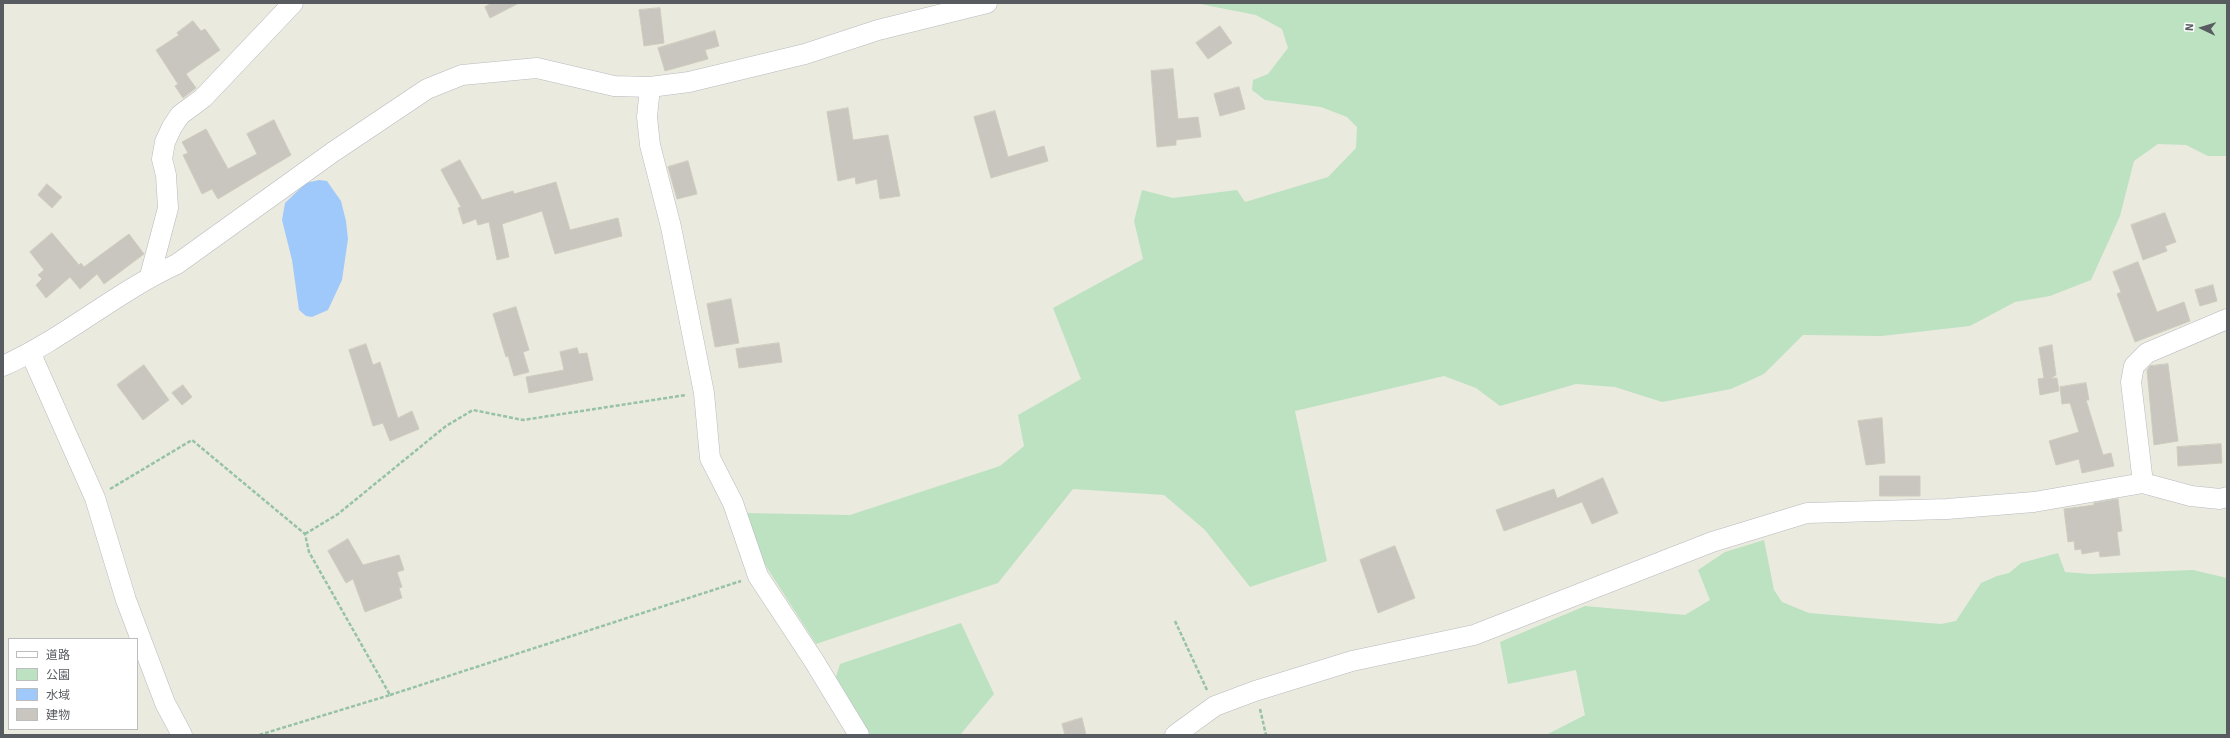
<!DOCTYPE html>
<meta charset="utf-8">
<style>
body{margin:0}
#map{position:relative;width:2230px;height:738px;overflow:hidden;background:#ebeadf;font-family:Signika,"Noto Sans JP",sans-serif}
canvas{display:block}
.frame{position:absolute;inset:0;border:4px solid #585b60;pointer-events:none}
.legend{position:absolute;left:8px;top:638px;width:130px;height:92px;box-sizing:border-box;background:#fff;border:1px solid #bcbdbf;margin:0;padding:5px 7px;list-style:none;font-size:12px;color:#585b60}
.legend li{display:flex;align-items:center;gap:8px;height:20px}
.legend b{width:20px;border:1px solid #bcbdbf}
.north{position:absolute;left:2182px;top:8px;width:40px;height:40px;-webkit-text-stroke:3px #fff;paint-order:stroke;rotate:274deg;font-size:11px;font-weight:700;line-height:16px;text-align:center;color:#585b60}
.north::after{content:'';display:block;margin:auto;width:14px;height:18px;background:#585b60;clip-path:polygon(50% 0,100% 100%,50% 72%,0 100%)}
</style>
<div id="map">
<canvas width="2230" height="738"></canvas>
<div class="frame"></div>
<ul class="legend">
<li><b style="height:5px;background:#fff"></b>道路</li>
<li><b style="height:11px;background:#bce2c1"></b>公園</li>
<li><b style="height:11px;background:#a0c9fb"></b>水域</li>
<li><b style="height:11px;background:#c8c6bf"></b>建物</li>
</ul>
<div class="north">N</div>
</div>
<script>
const ctx = document.querySelector('canvas').getContext('2d');
ctx.lineJoin = 'round';
function fill(path, color) {
  ctx.fillStyle = color;
  ctx.fill(path, 'evenodd');
}
function stroke(path, color, width, dash) {
  ctx.strokeStyle = color;
  ctx.lineWidth = width;
  ctx.lineCap = dash ? 'butt' : 'round';
  ctx.setLineDash(dash || []);
  ctx.stroke(path);
}
fill(new Path2D(`
 M1195,3H2227V156H2208L2186,145L2158,144L2134,161L2120,216L2091,280L2050,296L2015,302L1970,326L1882,336L1803,335L1764,374L1731,389L1662,402L1615,387L1576,384L1500,406L1476,388L1444,376L1295,411L1327,561L1250,587L1205,530L1164,495L1073,489L998,583L816,644L742,529L747,513L850,515L1000,466L1024,446L1018,415L1081,379L1053,308L1143,259L1134,221L1142,190L1173,198L1237,190L1245,202L1328,177L1356,148L1357,127L1347,117L1321,107L1265,100L1252,90L1253,80L1268,74L1288,48L1282,29L1256,15Z
 M1764,540L1774,590L1782,602L1809,613L1941,624L1956,621L1981,583L1997,576L2009,573L2021,563L2058,553L2065,572L2091,574L2193,570L2227,578V735H1546L1585,715L1576,670L1508,684L1500,642L1585,606L1685,615L1710,600L1698,570L1725,552Z
 M961,623L994,694L960,735H870L836,677L840,664Z`), '#bce2c1');
fill(new Path2D(`
 M319,180L327,181L341,201L346,221L348,239L342,280L328,310L312,317L306,316L299,310L292,260L282,220L285,203L306,183Z`), '#a0c9fb');
const building = new Path2D(`
 M492,3H519L490,18L485,7Z
 M660,8L664,43L644,46L639,10Z
 M193,21L201,31L205,29L220,50L186,74L196,88L183,98L175,86L178,84L156,50L179,35L177,33Z
 M1220,26L1232,43L1208,59L1196,43Z
 M715,31L719,46L705,50L708,59L665,71L658,48Z
 M1173,69L1178,119L1198,117L1201,137L1176,140V145L1157,147L1151,71Z
 M1239,87L1245,109L1220,116L1214,94Z
 M848,108L853,140L888,135L900,196L880,199L877,179L856,184L855,177L838,181L827,112Z
 M995,111L1008,157L1044,146L1048,161L991,178L974,117Z
 M274,120L291,155L218,199L212,189L202,194L183,155L188,153L182,142L206,129L228,169L257,154L247,134Z
 M460,160L482,200L513,191L514,194L556,182L570,230L618,218L622,236L555,254L542,211L502,224L509,257L497,260L489,222L478,225L476,219L463,224L458,208L461,207L441,170Z
 M688,161L697,194L677,199L668,167Z
 M47,184L62,197L52,208L38,195Z
 M2165,213L2176,242L2165,246L2167,251L2143,260L2131,225Z
 M52,233L79,265L81,263L84,267L129,234L144,254L104,284L97,274L80,289L70,277L46,298L36,285L42,279L38,275L44,270L30,252Z
 M2138,262L2157,312L2184,302L2190,321L2135,342L2117,294L2121,292L2113,272Z
 M2213,285L2217,301L2200,306L2195,290Z
 M731,299L739,343L715,347L707,304Z
 M516,307L529,350L523,352L529,372L514,376L508,356L506,357L493,314Z
 M779,343L782,362L739,368L736,349Z
 M366,344L373,365L380,362L398,418L412,411L419,429L390,441L383,423L373,426L349,350Z
 M2052,345L2056,375L2051,378H2057L2059,391L2040,395L2038,379L2044,378L2039,348Z
 M577,348L579,354L587,353L593,380L529,393L526,377L564,370L560,352Z
 M2168,364L2178,441L2154,445L2147,370L2150,366Z
 M144,365L169,400L143,420L117,385Z
 M2086,383L2089,400H2086L2103,455L2111,453L2114,466L2082,473L2079,459L2056,465L2049,441L2079,432L2070,403L2062,404L2060,387Z
 M183,385L192,397L182,405L172,393Z
 M1882,418L1885,463L1866,465L1858,421Z
 M2221,444L2222,463L2178,466L2177,447Z
 M1880,476H1920V496H1880Z
 M1603,478L1618,513L1592,524L1582,502L1504,531L1496,510L1554,489L1557,498Z
 M2118,499L2122,531L2117,532L2120,555L2100,557L2099,551L2082,554L2081,549L2075,550L2074,541L2068,542L2064,509L2094,505V503Z
 M348,539L363,565L399,555L404,570L397,572L402,587L399,588L402,598L365,612L353,579L346,583L328,551Z
 M1395,546L1415,598L1378,613L1360,560Z
 M1082,718L1086,735H1065L1062,724Z`);
fill(building, '#c8c6bf');
stroke(building, '#cfccbe', 1);
const minor = new Path2D(`
 M650,87L647,117L650,145L671,227L704,393L710,458L733,503L758,576L814,661L859,735
 M150,276L168,208L166,175L162,159L165,142L172,127L180,115L203,98L293,3
 M31,354L95,498L126,600L165,703L182,735
 M3,366C65,338 116,292 177,264L333,152L427,89L462,75L537,68L614,86L650,87L689,82L805,54L878,30L987,3
 M2143,483L2131,382L2134,366L2147,353L2227,319
 M1175,735L1215,706L1255,691L1352,661L1474,635L1712,542L1807,513L1947,509L2034,502L2143,483L2191,496L2220,499L2227,497`);
stroke(minor, '#b7b9be', 21);
stroke(new Path2D(`
 M110,489L192,440L305,534L309,552L390,695L259,735
 M305,534L338,514L446,426L473,410L523,420L686,395
 M1175,621L1207,690
 M390,695L741,581
 M1260,709L1266,735`), '#96c2a7', 2.5, [4, 2]);
stroke(minor, '#fff', 20);
</script>
